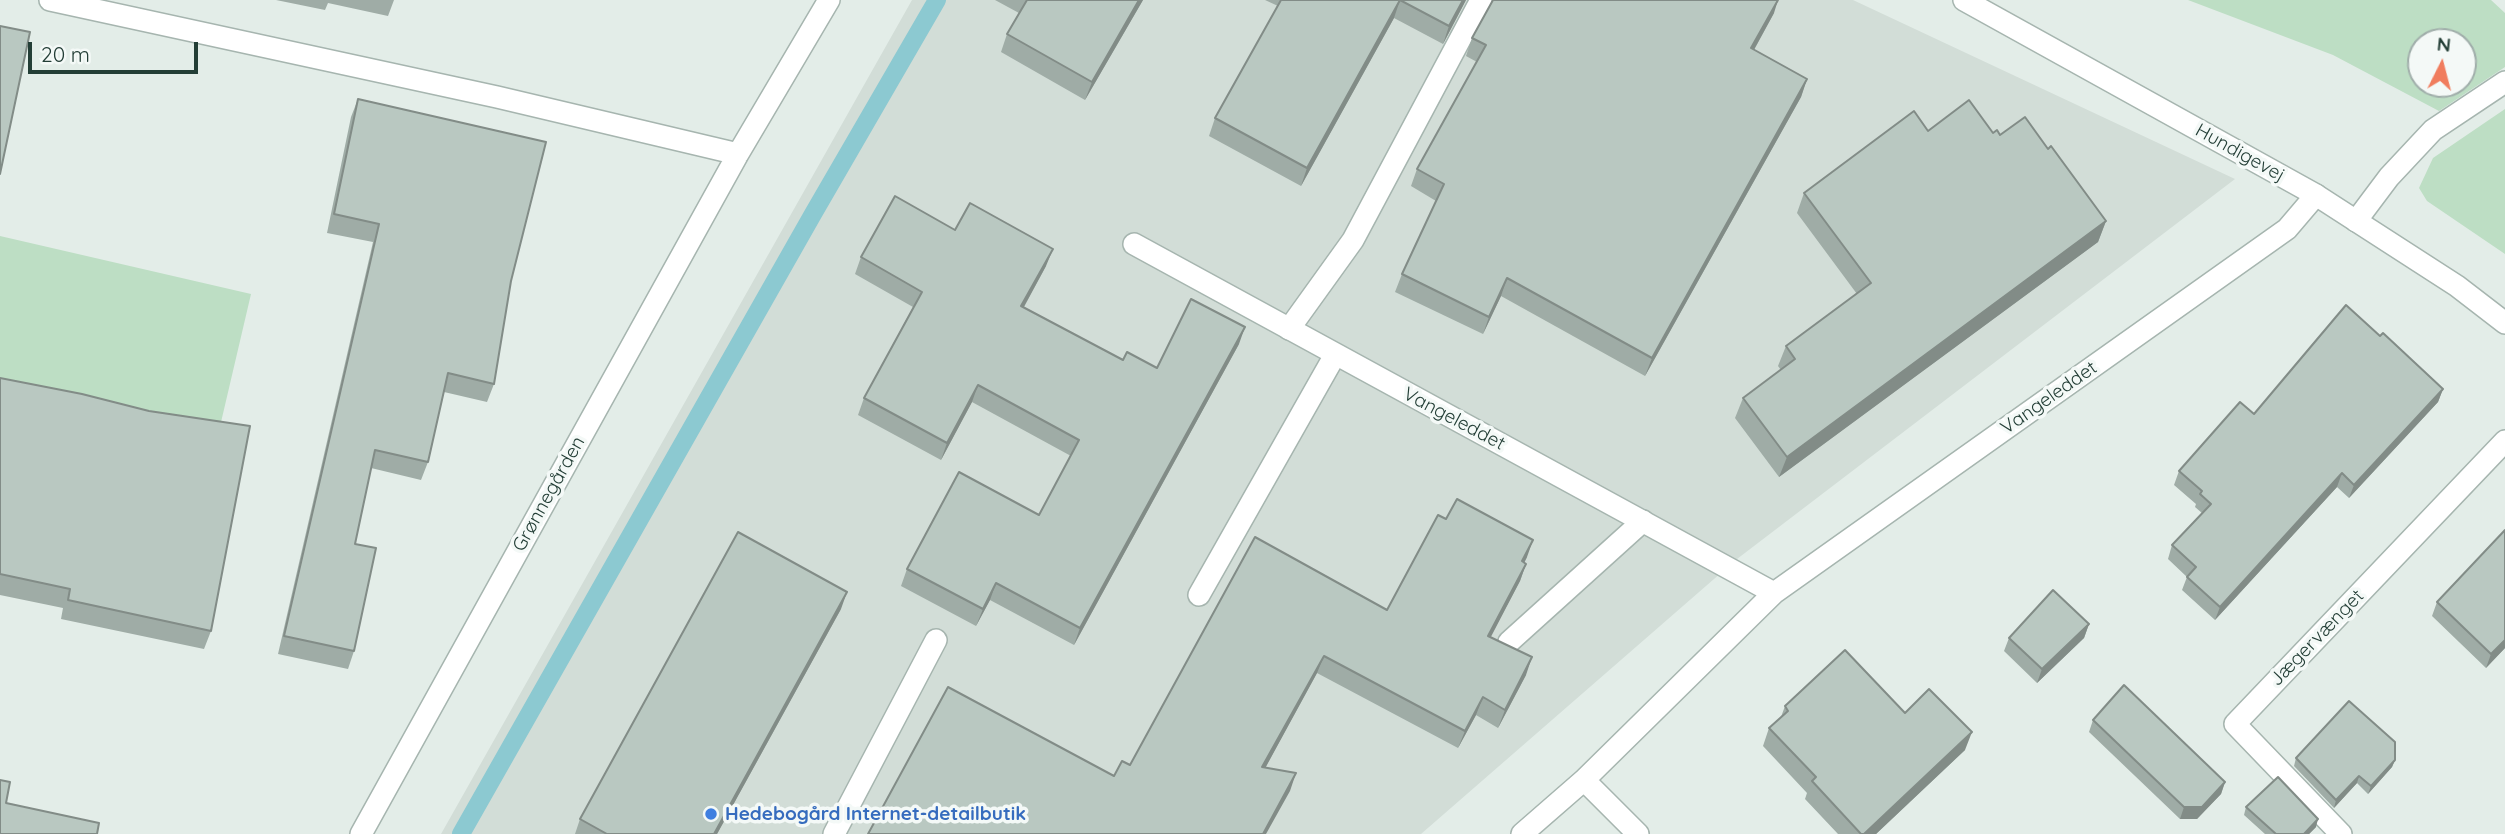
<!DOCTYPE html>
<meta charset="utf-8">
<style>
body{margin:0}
#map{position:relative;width:2505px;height:834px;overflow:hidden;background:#e3ede8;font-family:Quicksand,sans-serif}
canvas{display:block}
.north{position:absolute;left:2407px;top:28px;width:70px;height:70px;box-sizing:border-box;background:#f4f9f7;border:2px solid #a0aeaa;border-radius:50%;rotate:6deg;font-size:19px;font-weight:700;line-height:28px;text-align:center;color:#233e36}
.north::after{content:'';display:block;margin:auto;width:24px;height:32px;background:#f07d5e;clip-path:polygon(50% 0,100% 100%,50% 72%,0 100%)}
.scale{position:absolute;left:28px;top:42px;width:170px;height:32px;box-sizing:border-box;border:4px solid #233e36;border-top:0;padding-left:9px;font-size:21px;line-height:24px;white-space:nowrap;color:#233e36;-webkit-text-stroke:5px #f4f9f7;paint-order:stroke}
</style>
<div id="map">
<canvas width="2505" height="834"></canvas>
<div class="north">N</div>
<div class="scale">20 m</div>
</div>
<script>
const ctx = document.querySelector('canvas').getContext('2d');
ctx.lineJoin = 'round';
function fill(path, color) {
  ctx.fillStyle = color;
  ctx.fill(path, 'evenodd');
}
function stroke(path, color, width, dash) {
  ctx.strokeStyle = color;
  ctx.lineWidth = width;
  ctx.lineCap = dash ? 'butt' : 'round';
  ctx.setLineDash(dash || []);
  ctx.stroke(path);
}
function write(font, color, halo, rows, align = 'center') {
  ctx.font = font + ' Quicksand,sans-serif';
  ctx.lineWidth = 7;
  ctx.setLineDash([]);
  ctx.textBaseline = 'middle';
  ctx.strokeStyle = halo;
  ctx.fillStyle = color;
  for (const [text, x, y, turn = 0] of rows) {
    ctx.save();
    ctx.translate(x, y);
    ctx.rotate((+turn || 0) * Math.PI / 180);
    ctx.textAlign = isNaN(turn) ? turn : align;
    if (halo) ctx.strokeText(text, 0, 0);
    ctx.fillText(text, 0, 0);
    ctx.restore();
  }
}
fill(new Path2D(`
 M912,0H1853L2235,179L1737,559L1421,834H441Z`), '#d2ddd7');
fill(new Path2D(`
 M2188,0H2491L2505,13V67L2439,111L2333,55ZM2463,42V84H2421V42Z
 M2505,109V254L2427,201L2419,188L2433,158Z
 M0,236L251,294L218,435L0,385Z`), '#bddec4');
stroke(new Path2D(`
 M461,834L813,214L937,0`), '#8cc9d1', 18);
const service = new Path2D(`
 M1289,329L1353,240L1481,0
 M1199,595L1335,355
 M1509,642L1643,521
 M834,834L936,640`);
const minor = new Path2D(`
 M50,0L497,97L738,154
 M2356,221L2389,177L2433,130L2505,82
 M1134,244L1774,593
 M1584,780L1638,834
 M361,834L738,154L829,0
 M1522,834L1584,780L1774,593L2287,229L2316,195
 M2341,834L2235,724L2505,441`);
const tertiary = new Path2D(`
 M1964,0L2316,195L2457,286L2505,323`);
stroke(service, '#a6b5af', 24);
stroke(minor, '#a6b5af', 24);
stroke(tertiary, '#a6b5af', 24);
stroke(service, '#fff', 21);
stroke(minor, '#fff', 21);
stroke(tertiary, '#fff', 21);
fill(new Path2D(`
 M276,0H394L388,16L328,3L325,10Z
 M995,0H1143L1085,100L1001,52L1007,34L1019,13Z
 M1265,0H1466L1443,44L1394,18L1301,186L1209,136L1215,118L1278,6Z
 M1774,13L1754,50L1807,79L1801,97L1645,376L1501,296L1483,334L1395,292L1402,274L1436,201L1411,186L1417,169L1477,62L1466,56L1472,38Z
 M358,99L511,281L494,384L487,402L444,392L428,462L421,480L371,468L355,544L354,651L348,669L278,654L373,242L327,233L351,117Z
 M1928,131L1993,133L2048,149L2106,221L2098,242L1779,477L1735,418L1743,398L1781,370L1778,366L1786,346L1857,294L1797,213L1804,193Z
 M955,230L1046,266L1024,307L1123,360L1157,368L1239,344L1074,645L990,600L976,626L901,586L907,569L1039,515L1071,456L972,402L941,460L858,415L864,398L913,307L855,274L861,257Z
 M2380,336L2443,389L2438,402L2349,498L2337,487L2215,620L2182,590L2187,577L2168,559L2172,545L2202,513L2195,507L2196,504L2174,485L2179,471L2254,414Z
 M0,378L211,631L204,649L61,619L63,608L0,595Z
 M1446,519L1527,557L1524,563L1526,564L1520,581L1490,637L1526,675L1498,728L1476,715L1458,748L1317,673L1265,768L1290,791L1114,776L1130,765L1387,610Z
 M2505,530V648L2486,668L2432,616L2437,602Z
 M841,609L717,834H575L580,819Z
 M2089,624L2084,638L2037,683L2004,651L2009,638Z
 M1785,706L1905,713L1965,750L1876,834H1838L1805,799L1807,793L1763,746L1769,728L1781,717Z
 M2093,720L2225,782L2221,794L2197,819H2180L2089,732Z
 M2296,758L2395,760L2392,767L2368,794L2357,783L2334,808L2294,766Z
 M2246,807L2316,827L2309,834H2265L2244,815Z`), '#9faca6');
fill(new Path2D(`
 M1139,0H1143L1085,100L1092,82Z
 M1400,0L1394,18L1301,186L1307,168Z
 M1463,0H1466L1443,44L1449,26Z
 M1778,0L1774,13L1745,66L1751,48Z
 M1807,79L1801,97L1645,376L1652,358Z
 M2106,221L2098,242L1779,477L1787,457Z
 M1053,249L1046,266L1015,323L1021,306Z
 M1507,278L1501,296L1483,334L1489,317Z
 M1245,327L1239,344L1074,645L1080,628Z
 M978,385L972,402L941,460L947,443Z
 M2443,389L2438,402L2349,498L2354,485Z
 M2342,473L2337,487L2215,620L2220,607Z
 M1533,540L1527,557L1516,579L1522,561Z
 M1526,564L1520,581L1482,654L1488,636Z
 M996,583L990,600L976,626L983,609Z
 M847,592L841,609L717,834H714Z
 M2089,624L2084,638L2037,683L2042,669Z
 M2505,640V648L2486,668L2491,654Z
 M1324,656L1317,673L1256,785L1262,767Z
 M1532,657L1526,675L1498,728L1505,710Z
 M1483,697L1476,715L1458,748L1465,731Z
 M1972,732L1965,750L1876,834H1864Z
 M2395,760L2392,767L2368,794L2371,786Z
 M1296,773L1290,791L1266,834H1263Z
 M2359,776L2357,783L2334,808L2336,800Z
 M2225,782L2221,794L2197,819H2180L2184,807Z
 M2318,819L2316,827L2309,834H2304Z`), '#828c87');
const building = new Path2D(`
 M1027,0H1139L1092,82L1007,34Z
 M1281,0H1400L1307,168L1215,118Z
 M1400,0H1463L1449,26Z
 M1493,0H1778L1751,48L1807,79L1652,358L1507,278L1489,317L1402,274L1444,184L1417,169L1486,45L1472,38Z
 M0,26L30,32L0,174Z
 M358,99L546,142L511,281L494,384L448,373L428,462L375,450L355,544L376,548L354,651L284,636L379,224L334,214Z
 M1969,100L1993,133L1997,130L2000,135L2025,117L2048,149L2051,146L2106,221L1787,457L1743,398L1795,359L1786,346L1871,283L1804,193L1914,111L1928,131Z
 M895,196L955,230L970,203L1053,249L1021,306L1123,360L1127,352L1157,368L1191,299L1245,327L1080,628L996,583L983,609L907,569L959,472L1039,515L1079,440L978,385L947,443L864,398L922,292L861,257Z
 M2346,305L2380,336L2383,333L2443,389L2354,485L2342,473L2220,607L2187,577L2196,567L2172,545L2211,504L2200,494L2202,491L2179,471L2240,402L2254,414Z
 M0,378L82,394L149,411L250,426L211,631L68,600L70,589L0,574Z
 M1457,499L1533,540L1522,561L1526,564L1488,636L1532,657L1505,710L1483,697L1465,731L1324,656L1262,767L1296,773L1263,834H868L948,687L1114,776L1122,761L1130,765L1255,537L1387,610L1438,515L1446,519Z
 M2505,530V640L2491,654L2437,602Z
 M738,532L847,592L714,834H607L580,819Z
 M2053,590L2089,624L2042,669L2009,638Z
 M1845,650L1905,713L1929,689L1972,732L1864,834H1861L1812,781L1816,777L1769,728L1788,711L1785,706Z
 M2124,685L2225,782L2202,807H2184L2093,720Z
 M2349,701L2395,742V760L2371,786L2359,776L2336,800L2296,758Z
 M2278,777L2318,819L2304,834H2276L2246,807Z
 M0,780L10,782L6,803L99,823L97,834H0Z`);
fill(building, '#b9c8c1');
stroke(building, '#828c87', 2);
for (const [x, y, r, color] of [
 [711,814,7,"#3f7fe0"]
]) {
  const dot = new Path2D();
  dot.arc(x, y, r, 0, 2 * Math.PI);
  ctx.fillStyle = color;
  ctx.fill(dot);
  stroke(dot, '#f4f9f7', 2.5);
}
write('19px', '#233e36', '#f4f9f7', [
 ["Hundigevej",2240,153,29],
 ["Vangeleddet",2049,398,-35],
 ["Vangeleddet",1454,419,28],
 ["Grønnegården",549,494,-61],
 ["Jægervænget",2317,638,-46]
]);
write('bold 19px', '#366cbe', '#f4f9f7', [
 ["Hedebogård Internet-detailbutik",725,814]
], 'left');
</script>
